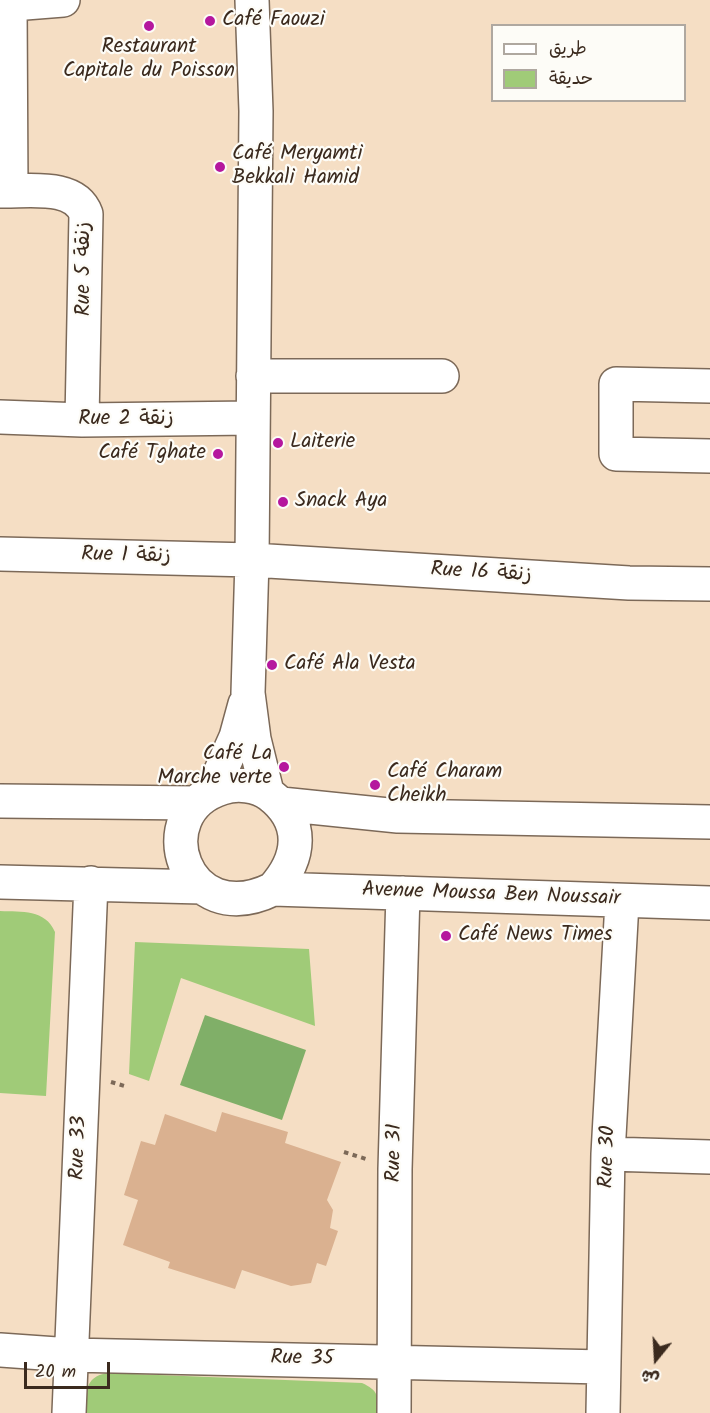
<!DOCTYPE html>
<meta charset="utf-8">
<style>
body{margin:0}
#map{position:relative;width:710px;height:1413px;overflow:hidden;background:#f5dec4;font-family:Kalam,"Playpen Sans Arabic",sans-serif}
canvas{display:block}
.legend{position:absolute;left:491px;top:24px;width:195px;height:78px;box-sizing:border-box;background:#fdfcf7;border:2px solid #afa8a0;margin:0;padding:8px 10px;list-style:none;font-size:18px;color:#3b2a1e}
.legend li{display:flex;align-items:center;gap:12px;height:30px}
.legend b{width:30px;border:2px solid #afa8a0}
.north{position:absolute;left:626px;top:1329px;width:60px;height:60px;-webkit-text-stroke:4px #fdfcf7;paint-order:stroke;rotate:198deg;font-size:16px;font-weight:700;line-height:24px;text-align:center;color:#3b2a1e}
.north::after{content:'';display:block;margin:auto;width:21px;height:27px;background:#3b2a1e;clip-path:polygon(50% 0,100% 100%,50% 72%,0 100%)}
.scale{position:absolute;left:24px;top:1362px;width:86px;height:27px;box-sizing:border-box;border:3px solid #3b2a1e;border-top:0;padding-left:8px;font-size:18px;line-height:21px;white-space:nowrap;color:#3b2a1e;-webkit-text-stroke:4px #fdfcf7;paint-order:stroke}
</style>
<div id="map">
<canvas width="710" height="1413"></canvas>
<ul class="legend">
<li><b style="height:8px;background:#fff"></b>طريق</li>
<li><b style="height:16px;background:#a0cb78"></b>حديقة</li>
</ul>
<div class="north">ش</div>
<div class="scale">20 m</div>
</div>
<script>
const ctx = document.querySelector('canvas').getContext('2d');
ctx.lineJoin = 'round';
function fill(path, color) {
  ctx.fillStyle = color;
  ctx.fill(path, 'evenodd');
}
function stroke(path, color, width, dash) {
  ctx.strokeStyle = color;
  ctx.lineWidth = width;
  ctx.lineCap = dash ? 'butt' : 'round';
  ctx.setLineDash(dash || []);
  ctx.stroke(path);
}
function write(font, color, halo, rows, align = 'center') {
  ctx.font = font + ' Kalam,"Playpen Sans Arabic",sans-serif';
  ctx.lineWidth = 4.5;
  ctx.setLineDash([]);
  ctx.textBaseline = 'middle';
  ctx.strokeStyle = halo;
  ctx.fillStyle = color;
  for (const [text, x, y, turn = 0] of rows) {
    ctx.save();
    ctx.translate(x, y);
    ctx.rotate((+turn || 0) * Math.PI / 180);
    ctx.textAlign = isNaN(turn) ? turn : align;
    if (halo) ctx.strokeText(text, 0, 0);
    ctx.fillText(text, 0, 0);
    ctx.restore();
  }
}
fill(new Path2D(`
 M0,911C22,912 45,909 55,932L46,1096L0,1093Z
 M135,942L309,949L315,1026L181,978L149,1081L129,1074Z
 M107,1373L362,1383C378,1390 379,1397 379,1413H86C86,1393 84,1377 107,1373Z`), '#a0cb78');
fill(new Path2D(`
 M205,1015L306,1050L282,1120L180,1085Z`), '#80af68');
fill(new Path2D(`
 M222,1112L288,1132L285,1143L341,1162L327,1200L333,1210L330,1228L338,1231L326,1266L317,1263L311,1283L291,1286L242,1270L235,1289L168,1268L170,1262L123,1245L138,1200L124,1195L141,1141L155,1145L165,1114L216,1132Z`), '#dab190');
const minor = new Path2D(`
 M252,0L256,111L252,560L248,693L254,739L267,792
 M10,4L11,191
 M0,5L63,0
 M0,191C28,192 75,183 86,214L82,420
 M253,376H442
 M710,386L616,384V454L710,456
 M0,417L82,420L253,418
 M0,554L252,560L629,583L710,584
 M212,791L236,737L245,704
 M0,801L196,803
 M281,804L398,816L710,822
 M0,882L202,887
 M273,889C301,858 305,822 270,795C257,785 237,783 222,788C145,812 184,933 273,889L710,903
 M608,1154L710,1157
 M0,1350L71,1355L603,1367
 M69,1413L91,883
 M394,1413L395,1169L403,893
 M603,1413L608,1154L622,902`);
stroke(minor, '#7c6958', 36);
stroke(new Path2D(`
 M111,1082L128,1087
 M344,1152L366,1159`), '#7c6958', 4, [4.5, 4.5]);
stroke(minor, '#fff', 33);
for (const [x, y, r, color] of [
 [210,21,6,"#b5179e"],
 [149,26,6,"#b5179e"],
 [220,167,6,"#b5179e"],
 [278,443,6,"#b5179e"],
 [218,454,6,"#b5179e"],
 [283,502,6,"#b5179e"],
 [272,665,6,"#b5179e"],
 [284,767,6,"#b5179e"],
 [375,785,6,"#b5179e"],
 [446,936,6,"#b5179e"]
]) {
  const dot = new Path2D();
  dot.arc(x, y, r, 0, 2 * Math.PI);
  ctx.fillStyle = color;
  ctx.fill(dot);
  stroke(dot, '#fdfcf7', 2);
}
write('21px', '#3b2a1e', '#fdfcf7', [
 ["Café Faouzi",222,21],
 ["Restaurant",149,48,"center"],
 ["Capitale du Poisson",149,72,"center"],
 ["Café Meryamti",232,155],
 ["Bekkali Hamid",232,179],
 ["Laiterie",290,443],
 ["Café Tghate",206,454,"right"],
 ["Snack Aya",295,502],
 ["Café Ala Vesta",284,665],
 ["Café La",272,755,"right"],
 ["Marche verte",272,779,"right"],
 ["Café Charam",387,773],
 ["Cheikh",387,797],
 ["Café News Times",458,936]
], 'left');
write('21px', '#3b2a1e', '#fdfcf7', [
 ["Rue 5 زنقة",85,269,-90],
 ["Rue 2 زنقة",126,420],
 ["Rue 1 زنقة",126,557,1],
 ["Rue 16 زنقة",481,574,3],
 ["Avenue Moussa Ben Noussair",491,896,2],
 ["Rue 33",80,1148,-88],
 ["Rue 31",396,1153,-89],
 ["Rue 30",609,1157,-88],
 ["Rue 35",302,1360,1]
]);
</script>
